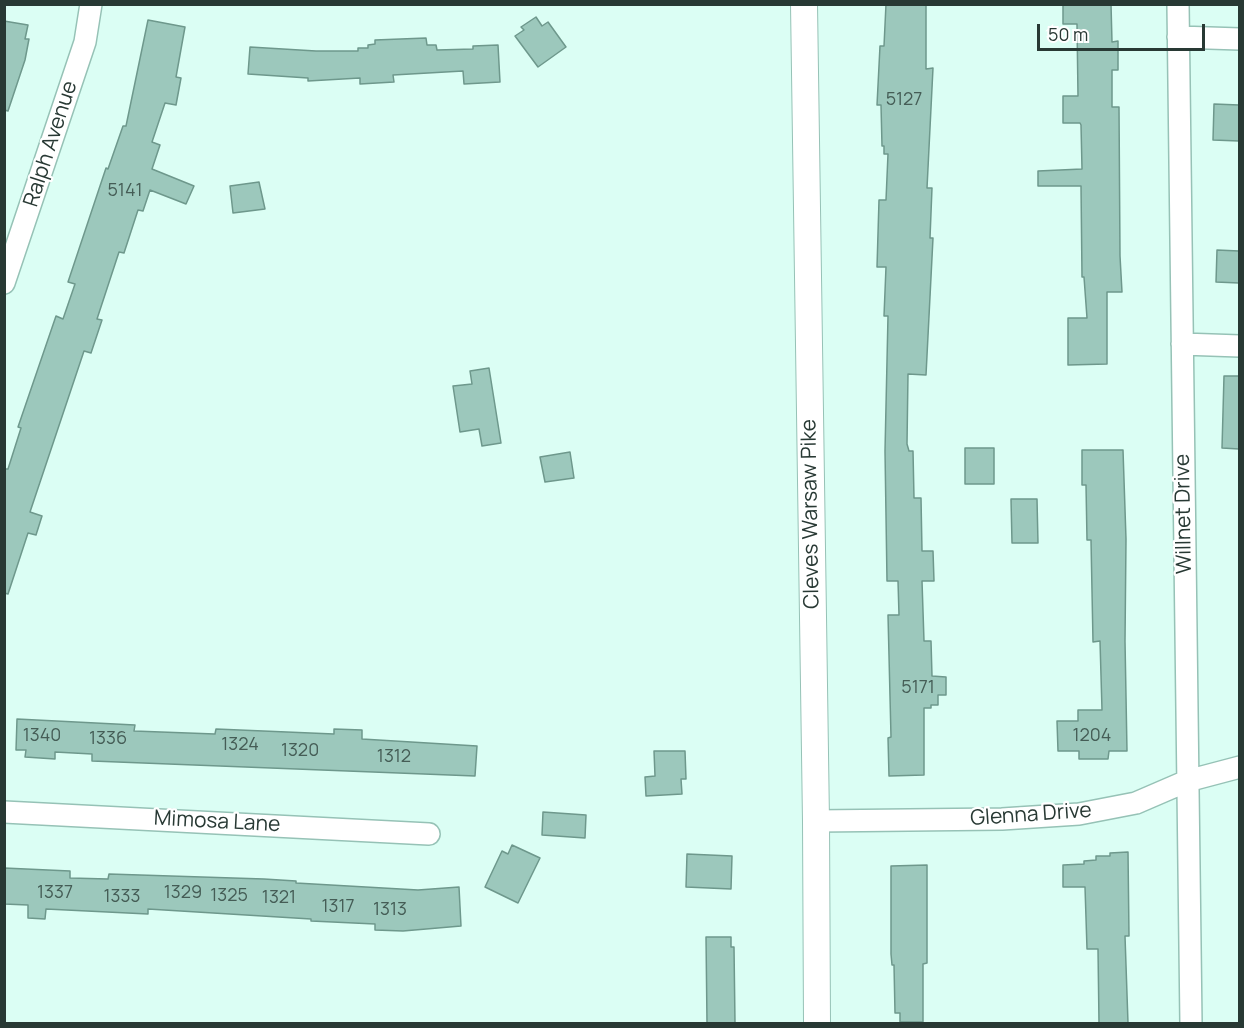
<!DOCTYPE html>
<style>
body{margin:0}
#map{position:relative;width:1244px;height:1028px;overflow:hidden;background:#dbfef4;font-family:Manrope,sans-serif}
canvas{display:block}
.frame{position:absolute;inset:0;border:6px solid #283934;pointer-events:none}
.scale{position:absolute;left:1037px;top:24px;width:168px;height:27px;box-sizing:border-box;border:3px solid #283934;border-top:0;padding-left:8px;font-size:18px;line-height:21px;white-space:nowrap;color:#283934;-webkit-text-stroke:4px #fff;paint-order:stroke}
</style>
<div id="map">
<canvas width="1244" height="1028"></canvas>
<div class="frame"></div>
<div class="scale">50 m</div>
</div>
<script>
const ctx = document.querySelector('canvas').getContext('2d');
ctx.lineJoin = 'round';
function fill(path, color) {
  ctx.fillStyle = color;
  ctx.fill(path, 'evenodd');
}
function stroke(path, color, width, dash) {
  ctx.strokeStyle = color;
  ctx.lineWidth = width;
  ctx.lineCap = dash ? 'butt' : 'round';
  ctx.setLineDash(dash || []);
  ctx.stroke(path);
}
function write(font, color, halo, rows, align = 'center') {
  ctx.font = font + ' Manrope,sans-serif';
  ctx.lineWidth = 4.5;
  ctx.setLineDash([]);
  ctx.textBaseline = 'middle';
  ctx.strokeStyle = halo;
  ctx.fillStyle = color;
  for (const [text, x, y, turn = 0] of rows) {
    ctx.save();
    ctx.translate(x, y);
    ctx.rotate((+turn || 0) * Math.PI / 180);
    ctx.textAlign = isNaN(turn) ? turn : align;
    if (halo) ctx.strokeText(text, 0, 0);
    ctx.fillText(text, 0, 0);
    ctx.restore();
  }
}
const building = new Path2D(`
 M886,4H926V69L933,68L927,188H932L930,238H933L926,375L908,374L907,444L909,451H913L914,498H921L922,551H933L934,581H922L924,641H931L932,676L946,677V695H938V705H931V708H924V775L889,776L888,738L891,737L888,615H899L898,581H887L885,451L888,316H884L886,267H877L879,200H886L888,154H884V146H882L881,105H877L880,46H884Z
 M1063,4H1111L1112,42L1118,41V70H1112V107H1119L1120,256L1122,292H1107V364L1068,365V318H1087L1084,277H1082L1081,186H1038V171L1082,169L1081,125L1080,123H1063V96H1078L1077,24H1063Z
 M536,17L542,26L548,22L566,47L538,67L515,36L524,30L521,27Z
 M148,20L185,27L176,77L181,78L176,105L165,103L152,142L160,145L152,169L194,186L186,204L150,190L143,211L138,210L124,253L119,252L97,319L102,320L91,353L84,351L30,512L42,516L36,535L28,533L8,594L4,593V469H8L21,428L18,427L56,316L63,319L75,284L68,282L106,168L108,169L123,126H126Z
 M4,21L28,25L25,39H29L25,60L8,111L4,110Z
 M426,38L427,45H436L437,50L473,49V46L498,45L500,82L464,84L463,71L393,75L394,82L360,84V78L308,81V78L248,74L250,47L316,51H358V48H368V45L375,44V40Z
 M1214,104L1239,105V141L1213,140Z
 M259,182L265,209L233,213L230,186Z
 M1217,250L1239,251V283L1216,282Z
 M489,368L501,443L482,446L479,429L460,432L453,386L472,384L470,371Z
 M1224,376H1239V449L1222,448Z
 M965,448H994V484H965Z
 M1082,450H1123L1126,539L1125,641L1127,751H1109L1108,759H1079V751H1058L1057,721H1078V710H1102L1100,641L1093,642L1091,540H1087L1086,485H1082Z
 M570,452L574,478L545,482L540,457Z
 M1011,499H1037L1038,543H1012Z
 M17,719L135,725L134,731L215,734L216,729L334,734V729L362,730V739L477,746L475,776L92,761V754L55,752V759L25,757L26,750H16Z
 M654,751H685L686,779H681L682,794L646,796L645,777L655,776Z
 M543,812L586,815L585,838L542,835Z
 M512,845L540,858L518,903L485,887L502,851L508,854Z
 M1128,852L1129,936H1125L1128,1023H1099L1098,949H1087L1085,887H1063V865L1084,864V861L1096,860V856H1110V853Z
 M687,854L732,856L731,889L686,887Z
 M927,865V963L923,964V1022H900V1013H895L894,965H892L891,954V866Z
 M4,868L70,871V878L108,879L109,874L264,879L296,881V883L418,890L459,887L461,926L403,931L375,930V924L311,921V919L148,909V914L46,909L45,919L28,918V905L4,904Z
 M706,937H731V947H734L735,1023H707Z`);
fill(building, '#9cc8bc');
stroke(building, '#6e988c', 1.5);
const minor = new Path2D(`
 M1178,4L1191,1024
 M1178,37L1240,39
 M4,283L85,42L91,4
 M1182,344L1240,346
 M4,812L429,834
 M816,821L1002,819L1079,814L1136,803L1187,781L1240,767`);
const tertiary = new Path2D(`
 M804,4L816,821L817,1024`);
stroke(minor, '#96c2b6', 24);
stroke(tertiary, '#96c2b6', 28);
stroke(minor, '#fff', 21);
stroke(tertiary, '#fff', 26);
write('18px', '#455d56', null, [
 ["5127",904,100],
 ["5141",125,191],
 ["5171",918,688],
 ["1340",42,736],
 ["1204",1092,736],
 ["1336",108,739],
 ["1324",240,745],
 ["1320",300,751],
 ["1312",394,757],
 ["1337",55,893],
 ["1329",183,893],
 ["1325",229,896],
 ["1333",122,897],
 ["1321",279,898],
 ["1317",338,907],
 ["1313",390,910]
]);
write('21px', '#283934', '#fff', [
 ["Ralph Avenue",51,144,-72],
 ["Cleves Warsaw Pike",811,514,-91],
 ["Willnet Drive",1184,514,-91],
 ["Glenna Drive",1031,815,-4],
 ["Mimosa Lane",217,822,3]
]);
</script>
